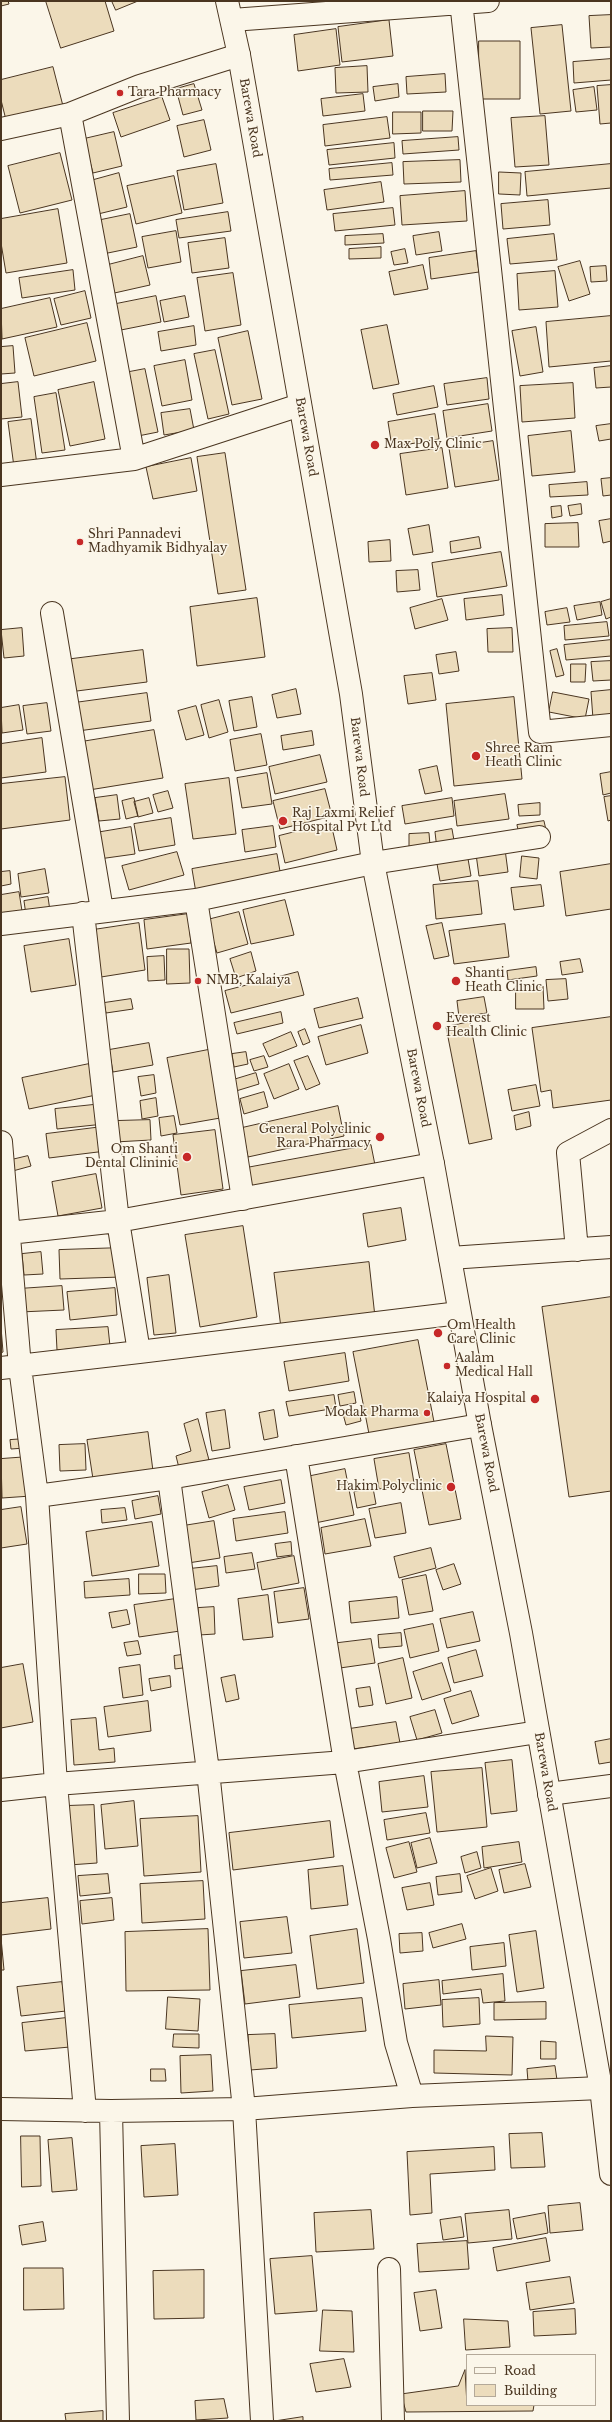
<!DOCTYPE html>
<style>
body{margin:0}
#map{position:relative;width:612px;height:2422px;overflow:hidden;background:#fbf6e9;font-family:"Libre Baskerville",serif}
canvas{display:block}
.frame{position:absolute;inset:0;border:2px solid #4a3520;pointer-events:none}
.legend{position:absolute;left:466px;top:2354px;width:130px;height:52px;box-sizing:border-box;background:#fbf6e9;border:1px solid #b4a999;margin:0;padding:5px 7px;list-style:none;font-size:12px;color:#4a3520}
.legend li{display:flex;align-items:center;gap:8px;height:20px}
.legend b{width:20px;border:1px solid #b4a999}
</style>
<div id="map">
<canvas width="612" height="2422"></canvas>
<div class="frame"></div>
<ul class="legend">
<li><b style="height:5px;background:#fbf6e9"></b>Road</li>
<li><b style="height:11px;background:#ecdcbc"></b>Building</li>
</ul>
</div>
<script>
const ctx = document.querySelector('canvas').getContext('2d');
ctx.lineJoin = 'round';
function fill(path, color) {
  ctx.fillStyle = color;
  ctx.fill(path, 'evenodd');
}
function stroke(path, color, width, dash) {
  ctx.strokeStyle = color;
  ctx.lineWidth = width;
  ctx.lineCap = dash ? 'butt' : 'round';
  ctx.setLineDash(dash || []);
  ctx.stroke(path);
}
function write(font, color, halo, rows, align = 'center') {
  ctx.font = font + ' "Libre Baskerville",serif';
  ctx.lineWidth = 3;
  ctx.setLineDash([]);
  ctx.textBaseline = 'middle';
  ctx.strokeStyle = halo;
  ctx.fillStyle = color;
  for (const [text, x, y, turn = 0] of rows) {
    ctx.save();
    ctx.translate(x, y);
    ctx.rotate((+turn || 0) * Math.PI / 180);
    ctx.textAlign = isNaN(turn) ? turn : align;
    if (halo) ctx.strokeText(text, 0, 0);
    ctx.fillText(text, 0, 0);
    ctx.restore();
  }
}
const building = new Path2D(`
 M1,1H8L9,4L1,6Z
 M46,1H105L114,31L61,48Z
 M112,1H138L116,10Z
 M611,15V47L591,48L589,16Z
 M389,20L393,56L342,62L338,27Z
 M562,25L571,111L540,114L531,28Z
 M336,29L340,65L298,71L294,35Z
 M479,41H520V99H479Z
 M611,59V80L574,83L573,62Z
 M367,66L368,92L336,93L335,68Z
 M53,67L63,106L6,120L1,100V80Z
 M445,74L446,92L407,94L406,77Z
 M194,84L202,110L183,115L176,89Z
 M398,84L399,97L375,101L373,87Z
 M611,85V123L600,124L597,86Z
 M594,87L597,110L576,112L573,90Z
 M363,94L365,111L323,116L321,99Z
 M162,97L170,120L121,137L113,113Z
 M423,111H453L452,131H423Z
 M393,112H421V133L393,134Z
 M545,116L549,165L515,167L511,118Z
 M387,117L390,138L325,146L323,125Z
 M204,120L211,150L184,157L177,126Z
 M114,132L122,166L93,173L84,139Z
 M458,137L459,150L403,154L402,141Z
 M394,143L395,158L329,165L327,150Z
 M60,153L72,200L20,213L8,166Z
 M460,160L461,182L404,184L403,162Z
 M392,163L393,175L330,180L329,169Z
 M216,164L223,203L184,210L177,171Z
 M611,164V188L527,196L525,172Z
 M499,172L521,173L520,195L499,194Z
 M119,173L127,207L98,214L90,181Z
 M174,176L182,213L136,224L127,186Z
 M381,182L384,202L327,210L324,190Z
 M465,191L467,221L402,225L400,196Z
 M548,200L550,225L503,229L501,204Z
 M393,208L395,225L335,231L333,214Z
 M58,209L67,263L6,273L1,243V219Z
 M228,212L231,231L179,238L176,220Z
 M130,214L137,247L103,254L96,221Z
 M176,231L181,262L148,268L142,237Z
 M439,232L442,251L416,255L413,236Z
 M383,234L384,243L345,245V236Z
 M554,234L557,260L510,264L507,239Z
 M225,238L229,268L192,273L188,243Z
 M381,247V258L349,259V249Z
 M405,249L408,263L394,265L391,252Z
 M476,251L479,272L431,279L429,258Z
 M143,256L150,285L110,294L104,266Z
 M580,261L590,294L569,301L558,267Z
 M423,265L428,289L394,295L389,272Z
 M606,266L607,281L591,282L590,267Z
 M73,270L75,290L22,298L19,278Z
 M555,271L558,307L519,310L517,274Z
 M233,273L241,325L205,331L197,278Z
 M85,291L91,318L61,325L54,299Z
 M156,296L161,322L116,331L111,305Z
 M185,296L189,317L164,322L160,301Z
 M50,298L57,327L2,339L1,309Z
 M611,316V361L549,367L546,322Z
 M87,323L96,361L34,376L25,338Z
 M387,325L399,384L373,389L361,330Z
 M194,326L196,345L161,351L158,332Z
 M536,327L543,372L520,376L512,331Z
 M248,331L262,399L232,405L218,338Z
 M13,346L15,373L1,374V347Z
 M215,350L229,414L208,419L194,354Z
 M185,360L192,400L162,406L154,366Z
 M611,366V387L596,388L594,368Z
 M145,369L158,432L138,436L124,373Z
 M487,378L489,399L447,405L444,384Z
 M18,382L22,417L1,419V384Z
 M94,382L105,439L70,446L58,390Z
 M573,383L575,418L522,422L520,386Z
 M434,386L438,407L397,415L393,394Z
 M56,393L65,450L42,453L34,397Z
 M488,404L492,431L447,438L443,411Z
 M190,409L194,430L164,435L161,413Z
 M435,414L439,439L392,447L388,422Z
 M31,419L37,465L14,467L8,422Z
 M611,424V439L599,441L596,426Z
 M571,431L575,472L532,476L528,436Z
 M493,441L499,480L455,487L449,448Z
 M442,448L448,488L406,495L400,454Z
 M225,453L246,590L218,594L197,457Z
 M191,458L197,491L153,499L146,467Z
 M611,478V495L603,496L601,479Z
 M587,482L588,495L550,497L549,485Z
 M581,504L582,514L570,516L568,506Z
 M561,506L562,516L552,518L551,507Z
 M611,519V541L603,543L599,521Z
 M578,523L579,547H545V524Z
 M429,525L433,552L413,555L408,529Z
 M479,537L481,548L451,553L450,542Z
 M390,540L391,561L369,562L368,542Z
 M501,552L507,586L437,597L432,563Z
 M418,570L420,590L397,592L396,571Z
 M502,595L504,615L466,620L464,599Z
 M257,598L265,657L197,666L190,607Z
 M442,599L448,620L415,629L410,608Z
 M611,599V617L606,619L601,602Z
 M600,602L602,615L577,620L574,606Z
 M567,608L570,622L547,625L545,612Z
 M607,622L609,636L565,640L564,626Z
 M22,628L24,656L4,658L1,630Z
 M512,628L513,652H488L487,629Z
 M611,640V656L566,660L564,645Z
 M557,649L564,675L556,677L550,651Z
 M143,650L147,682L69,692L64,660Z
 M456,652L459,671L439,674L436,655Z
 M611,661V680L593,681L591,662Z
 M571,664H586L585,682H571Z
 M432,673L436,700L408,704L404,676Z
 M296,689L301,714L277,718L272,695Z
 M611,690V718L593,719L591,692Z
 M553,692L589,699L585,719L549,712Z
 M147,693L151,721L78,731L74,703Z
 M252,697L257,727L234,731L229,701Z
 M514,697L522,779L454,786L446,704Z
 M219,700L228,732L209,738L201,705Z
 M47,703L51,731L27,734L23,706Z
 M19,705L23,730L2,733L1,708Z
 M196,706L204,735L186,740L178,711Z
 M154,730L163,778L89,790L81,742Z
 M312,731L314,745L283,750L281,736Z
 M261,734L267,765L235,771L230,740Z
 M42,738L46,772L1,778V744Z
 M320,755L327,782L275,794L269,767Z
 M437,766L442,791L425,794L419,770Z
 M611,772V793L603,795L600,774Z
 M267,773L272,804L242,808L237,778Z
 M65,777L70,820L1,829V784Z
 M229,778L236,834L193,839L185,784Z
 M325,789L332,816L280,829L273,801Z
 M168,791L173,808L158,812L153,795Z
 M505,794L509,819L457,826L454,801Z
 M117,795L120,819L99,821L95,798Z
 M611,796V820L608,821L604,797Z
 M134,798L138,816L126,819L122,801Z
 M149,798L153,813L138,817L134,802Z
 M452,798L454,816L405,824L402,806Z
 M540,803V815L519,816L518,805Z
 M171,818L175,845L139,851L134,824Z
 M544,821L546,830L519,834L517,825Z
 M331,823L337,850L285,863L279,836Z
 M273,826L276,847L245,852L242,830Z
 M131,827L135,854L99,859L95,833Z
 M452,829L455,846L437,849L435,832Z
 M429,833L430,845L409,847V834Z
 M505,849L508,872L479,876L476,854Z
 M177,852L184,875L129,890L122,866Z
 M467,853L471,876L440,881L436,858Z
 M277,854L281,877L196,893L192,869Z
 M522,856L539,858L537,879L520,877Z
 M611,864V909L566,916L560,872Z
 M45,869L49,893L21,897L18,874Z
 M10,871L11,884L1,886V872Z
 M478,881L482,914L436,919L433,885Z
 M541,885L544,906L514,910L511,888Z
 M19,892L22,911L1,913V895Z
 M48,897L50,911L26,915L24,901Z
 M285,900L294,935L251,944L243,910Z
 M239,912L248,944L217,953L207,920Z
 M188,914L191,943L147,949L144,920Z
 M139,923L145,970L101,977L93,930Z
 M442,923L449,956L434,959L426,926Z
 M505,924L509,957L454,964L449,931Z
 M69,939L76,985L31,992L24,946Z
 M167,949H189L190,983L167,984Z
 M251,952L256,971L236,978L230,959Z
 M164,956L165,980L148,981L147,957Z
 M580,959L583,972L562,975L560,962Z
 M536,967L537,976L508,980L507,971Z
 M298,972L304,995L231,1013L225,991Z
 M566,979L568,999L548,1001L546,980Z
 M516,986H543L544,1009H516Z
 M484,997L487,1013L459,1017L457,1001Z
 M358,998L363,1018L319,1028L314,1009Z
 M131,999L133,1009L106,1013L104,1003Z
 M281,1012L283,1023L237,1034L234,1023Z
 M611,1017V1100L553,1108L551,1090L541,1092L532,1028Z
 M470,1022L492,1139L469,1144L446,1027Z
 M361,1025L368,1053L326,1065L318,1037Z
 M305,1029L310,1042L303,1045L298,1032Z
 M291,1032L297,1046L269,1057L263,1044Z
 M149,1043L153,1065L113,1072L109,1050Z
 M213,1049L226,1117L180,1125L167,1058Z
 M246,1052L248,1064L234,1067L232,1054Z
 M264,1056L268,1067L254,1071L250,1060Z
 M308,1056L320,1084L306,1090L294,1061Z
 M89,1064L96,1095L29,1109L22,1078Z
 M289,1064L299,1089L274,1099L264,1074Z
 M256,1073L259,1084L236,1091L233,1080Z
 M154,1075L156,1093L141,1096L138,1077Z
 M536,1085L540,1106L512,1111L508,1090Z
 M264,1092L268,1107L244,1114L240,1099Z
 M156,1098L158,1116L142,1119L140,1101Z
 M102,1104L104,1124L57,1129L55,1109Z
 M338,1106L344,1136L248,1157L242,1128Z
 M529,1112L531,1126L516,1130L514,1116Z
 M174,1116L177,1133L161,1136L159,1118Z
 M150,1120L151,1140L115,1142V1121Z
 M102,1127L106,1151L49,1158L46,1134Z
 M215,1130L223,1189L181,1195L173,1135Z
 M371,1145L376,1170L251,1194L246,1168Z
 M28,1156L31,1166L9,1172L7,1161Z
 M96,1174L102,1208L58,1216L52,1182Z
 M401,1208L406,1240L368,1247L363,1214Z
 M243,1226L257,1317L200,1327L185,1235Z
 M121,1248V1277L60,1279L59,1250Z
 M41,1252L43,1274L24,1275L22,1254Z
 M369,1262L375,1317L281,1328L274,1273Z
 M169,1275L176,1333L154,1335L147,1278Z
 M62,1286L64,1310L20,1312L18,1289Z
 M115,1288L117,1315L70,1320L67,1292Z
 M611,1297V1491L569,1497L542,1307Z
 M1,1327L3,1352L1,1353Z
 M108,1327L110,1346L57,1350L56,1330Z
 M418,1340L435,1427L370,1439L353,1352Z
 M345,1353L349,1381L289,1391L284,1362Z
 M354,1392L356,1403L340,1406L338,1395Z
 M334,1395L336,1408L289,1416L286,1402Z
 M225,1410L230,1448L212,1451L206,1413Z
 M274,1410L278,1437L264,1440L259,1413Z
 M359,1411L361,1421L346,1425L343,1414Z
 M198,1419L209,1460L179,1468L176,1456L191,1451L184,1424Z
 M148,1432L153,1471L93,1479L87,1440Z
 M25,1439V1448L11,1449L10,1440Z
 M85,1444L86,1470L60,1471L59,1445Z
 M446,1444L461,1519L429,1525L414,1450Z
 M409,1453L414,1483L379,1489L374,1459Z
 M28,1457L31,1496L2,1498L1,1459Z
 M345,1469L354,1515L315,1523L306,1477Z
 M281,1480L285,1503L249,1510L244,1487Z
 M228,1485L235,1510L209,1518L202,1492Z
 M373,1488L376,1504L357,1508L354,1492Z
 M158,1496L161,1514L135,1519L132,1501Z
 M401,1503L406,1533L375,1538L369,1509Z
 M21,1507L27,1544L1,1548V1510Z
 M125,1508L127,1520L102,1523L101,1510Z
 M285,1512L288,1533L236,1541L233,1519Z
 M365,1519L371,1546L325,1554L321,1528Z
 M214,1521L220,1558L188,1563L183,1526Z
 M152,1522L159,1566L92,1576L86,1532Z
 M291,1542L292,1555L277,1557L275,1544Z
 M431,1548L436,1568L399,1578L394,1557Z
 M252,1553L255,1569L226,1573L224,1557Z
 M294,1556L299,1583L262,1590L257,1563Z
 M454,1564L461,1584L443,1590L436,1570Z
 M217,1566L219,1586L191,1590L189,1569Z
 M139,1574H165L166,1593L139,1594Z
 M426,1575L433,1611L409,1615L402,1580Z
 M129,1579L130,1595L85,1598L84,1582Z
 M304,1588L309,1619L278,1623L274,1592Z
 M268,1595L273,1637L243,1640L238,1599Z
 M397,1597L399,1618L351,1623L349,1602Z
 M175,1599L180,1631L139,1637L134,1605Z
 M214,1607L215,1634L199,1635L198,1608Z
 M127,1610L130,1624L112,1628L109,1613Z
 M473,1612L480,1641L447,1648L440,1619Z
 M433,1624L439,1651L410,1658L404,1630Z
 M401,1633L402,1646L379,1648L378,1635Z
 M371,1639L375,1663L333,1669L330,1644Z
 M138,1641L141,1654L127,1656L124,1643Z
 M476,1650L483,1676L454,1683L448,1658Z
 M188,1654L190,1667L175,1669L174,1656Z
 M403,1658L412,1698L386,1704L378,1664Z
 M442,1663L451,1691L422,1700L413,1672Z
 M23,1664L33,1722L1,1728V1668Z
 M140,1665L143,1695L123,1698L119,1668Z
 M235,1675L239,1699L226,1702L221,1678Z
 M170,1676L171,1687L151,1691L149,1679Z
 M370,1687L373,1705L359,1707L356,1689Z
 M471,1691L479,1716L452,1724L444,1699Z
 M148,1701L151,1731L108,1737L104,1707Z
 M435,1710L442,1733L417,1740L410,1717Z
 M96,1718L99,1750L114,1748L115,1762L74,1765L71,1720Z
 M396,1722L400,1743L352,1749L349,1729Z
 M611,1739V1762L599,1764L595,1742Z
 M512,1760L517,1811L491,1814L485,1763Z
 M482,1768L487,1827L437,1832L431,1772Z
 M424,1776L428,1807L382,1812L379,1782Z
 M134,1801L138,1846L105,1849L101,1805Z
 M94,1805L97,1863L69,1865L66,1806Z
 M426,1813L430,1833L387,1840L384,1820Z
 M198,1816L201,1872L144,1876L140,1819Z
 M330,1821L334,1857L233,1870L229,1833Z
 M430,1838L437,1863L417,1868L411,1843Z
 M409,1842L417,1872L394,1878L386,1848Z
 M519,1842L522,1862L484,1868L482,1847Z
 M477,1852L481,1868L465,1873L461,1857Z
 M525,1864L531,1887L504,1893L499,1870Z
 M343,1866L348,1905L311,1909L308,1870Z
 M491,1868L498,1891L475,1899L467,1876Z
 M108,1874L110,1893L80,1896L78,1876Z
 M460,1874L462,1892L438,1895L436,1877Z
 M203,1881L205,1919L142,1923L140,1884Z
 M430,1883L434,1905L407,1910L402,1888Z
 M48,1898L51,1929L1,1935V1903Z
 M112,1898L114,1920L82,1924L80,1901Z
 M287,1917L292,1953L244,1958L240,1922Z
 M462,1924L466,1939L433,1948L429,1933Z
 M208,1929L210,1990L126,1991L125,1932Z
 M357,1929L364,1983L317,1989L310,1936Z
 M536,1931L544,1988L517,1992L509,1935Z
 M422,1933L423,1951L400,1953L399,1934Z
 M1,1938L4,1970H1Z
 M504,1943L506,1966L472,1970L470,1947Z
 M296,1965L300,1997L245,2004L241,1971Z
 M503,1974L505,2001L483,2003L481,1989L443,1994L442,1981Z
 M439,1980L441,2005L405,2009L403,1984Z
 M62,1982L66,2011L21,2016L17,1987Z
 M168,1997L200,1999L198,2031L166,2029Z
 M362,1998L366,2031L292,2038L289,2005Z
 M479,1998L480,2024L443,2027L442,2000Z
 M546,2002V2019L494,2020V2003Z
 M66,2018L70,2047L25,2051L22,2023Z
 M174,2034H199V2048L173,2047Z
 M275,2034L277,2068L250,2070L248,2035Z
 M486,2036L513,2037L512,2075L434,2073V2050L486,2051Z
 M541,2041L556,2042V2059H541Z
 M211,2055L213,2091L181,2093L180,2056Z
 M555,2066L557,2080L528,2082L527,2069Z
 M151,2069H165L166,2081H151Z
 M542,2133L545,2167L511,2168L509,2134Z
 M21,2136H40L41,2186L22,2187Z
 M72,2138L77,2190L52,2192L48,2140Z
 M175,2144L178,2195L144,2197L141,2146Z
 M494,2147L495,2170L430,2174L432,2213L410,2215L407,2152Z
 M580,2203L583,2230L550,2233L548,2206Z
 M371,2210L374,2249L316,2252L314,2213Z
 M509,2210L512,2239L468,2243L465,2214Z
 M545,2213L548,2233L517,2239L513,2219Z
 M461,2217L464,2237L443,2240L440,2220Z
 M43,2222L46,2241L22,2245L19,2226Z
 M546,2238L550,2261L497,2271L493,2248Z
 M467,2241L469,2269L419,2272L417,2244Z
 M312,2256L317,2311L275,2314L270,2259Z
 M24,2268H63L64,2309L24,2310Z
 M204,2270V2318L154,2319L153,2271Z
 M570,2277L574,2303L530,2310L526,2283Z
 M436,2290L442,2328L420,2331L414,2293Z
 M575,2309L576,2334L534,2336L533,2312Z
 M323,2310L352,2311L354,2352L320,2351Z
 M464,2319L508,2321L510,2347L466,2350Z
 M344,2359L351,2387L316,2392L310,2364Z
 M465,2370L467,2405H534L533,2411L406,2412L401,2394L458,2386Z
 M224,2399L228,2418L196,2420L195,2401Z
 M103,2411V2421H66L65,2414Z
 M303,2417V2421H275Z`);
fill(building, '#ecdcbc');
stroke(building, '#4a3520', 1);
const minor = new Path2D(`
 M461,1L540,732L611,725
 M232,20L488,1
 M70,114L134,459
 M1,129L70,114L140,86L239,55
 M1,475L134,459L300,405
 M52,613L102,910
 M196,900L243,1199
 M1,924L196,900L373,863L539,837
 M1,1142L20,1367L37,1496L56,1784L85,2111
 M9,1233L118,1221L433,1164
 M577,1250L568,1153L611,1130
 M450,1258L611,1247
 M139,1352L459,1313
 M1,1368L139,1352L118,1221L83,913
 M296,1456L345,1762L379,1939L396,2043L412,2096
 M169,1478L208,1771L244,2109L262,2421
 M37,1496L169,1478L480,1425
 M1,1790L56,1784L345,1762L538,1732
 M549,1794L611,1786
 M1,2109L111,2111L244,2109L412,2096L601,2088
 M111,2111L118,2421
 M389,2269L393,2421`);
const major = new Path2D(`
 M227,1L239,55L351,694L373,863L433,1164L480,1425L521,1633L601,2088L611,2174`);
stroke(minor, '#4a3520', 24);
stroke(major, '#4a3520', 24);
stroke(minor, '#fbf6e9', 22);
stroke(major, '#fbf6e9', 22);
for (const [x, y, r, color] of [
 [120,93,4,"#c62828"],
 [375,445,5,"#c62828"],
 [80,542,4,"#c62828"],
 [476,756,5,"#c62828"],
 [283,821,5,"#c62828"],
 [198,981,4,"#c62828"],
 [456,981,5,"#c62828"],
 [437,1026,5,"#c62828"],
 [380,1137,5,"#c62828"],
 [187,1157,5,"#c62828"],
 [438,1333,5,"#c62828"],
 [447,1366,4,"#c62828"],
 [535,1399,5,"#c62828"],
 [427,1413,4,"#c62828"],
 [451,1487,5,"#c62828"]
]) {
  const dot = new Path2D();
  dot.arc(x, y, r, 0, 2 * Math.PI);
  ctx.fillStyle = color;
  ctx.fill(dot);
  stroke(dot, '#fbf6e9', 1.5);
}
write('12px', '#4a3520', '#fbf6e9', [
 ["Tara Pharmacy",128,93],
 ["Max Poly Clinic",384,445],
 ["Shri Pannadevi",88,535],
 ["Madhyamik Bidhyalay",88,549],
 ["Shree Ram",485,749],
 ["Heath Clinic",485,763],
 ["Raj Laxmi Relief",292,814],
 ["Hospital Pvt Ltd",292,828],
 ["Shanti",465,974],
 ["Heath Clinic",465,988],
 ["NMB, Kalaiya",206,981],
 ["Everest",446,1019],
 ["Health Clinic",446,1033],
 ["General Polyclinic",371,1130,"right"],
 ["Rara Pharmacy",371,1144,"right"],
 ["Om Shanti",178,1150,"right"],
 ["Dental Clininic",178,1164,"right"],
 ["Om Health",447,1326],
 ["Care Clinic",447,1340],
 ["Aalam",455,1359],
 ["Medical Hall",455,1373],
 ["Kalaiya Hospital",526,1399,"right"],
 ["Modak Pharma",419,1413,"right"],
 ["Hakim Polyclinic",442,1487,"right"]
], 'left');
write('12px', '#4a3520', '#fbf6e9', [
 ["Barewa Road",250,118,80],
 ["Barewa Road",306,437,80],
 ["Barewa Road",359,757,83],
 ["Barewa Road",418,1088,79],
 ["Barewa Road",486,1453,79],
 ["Barewa Road",545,1772,80]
]);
</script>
